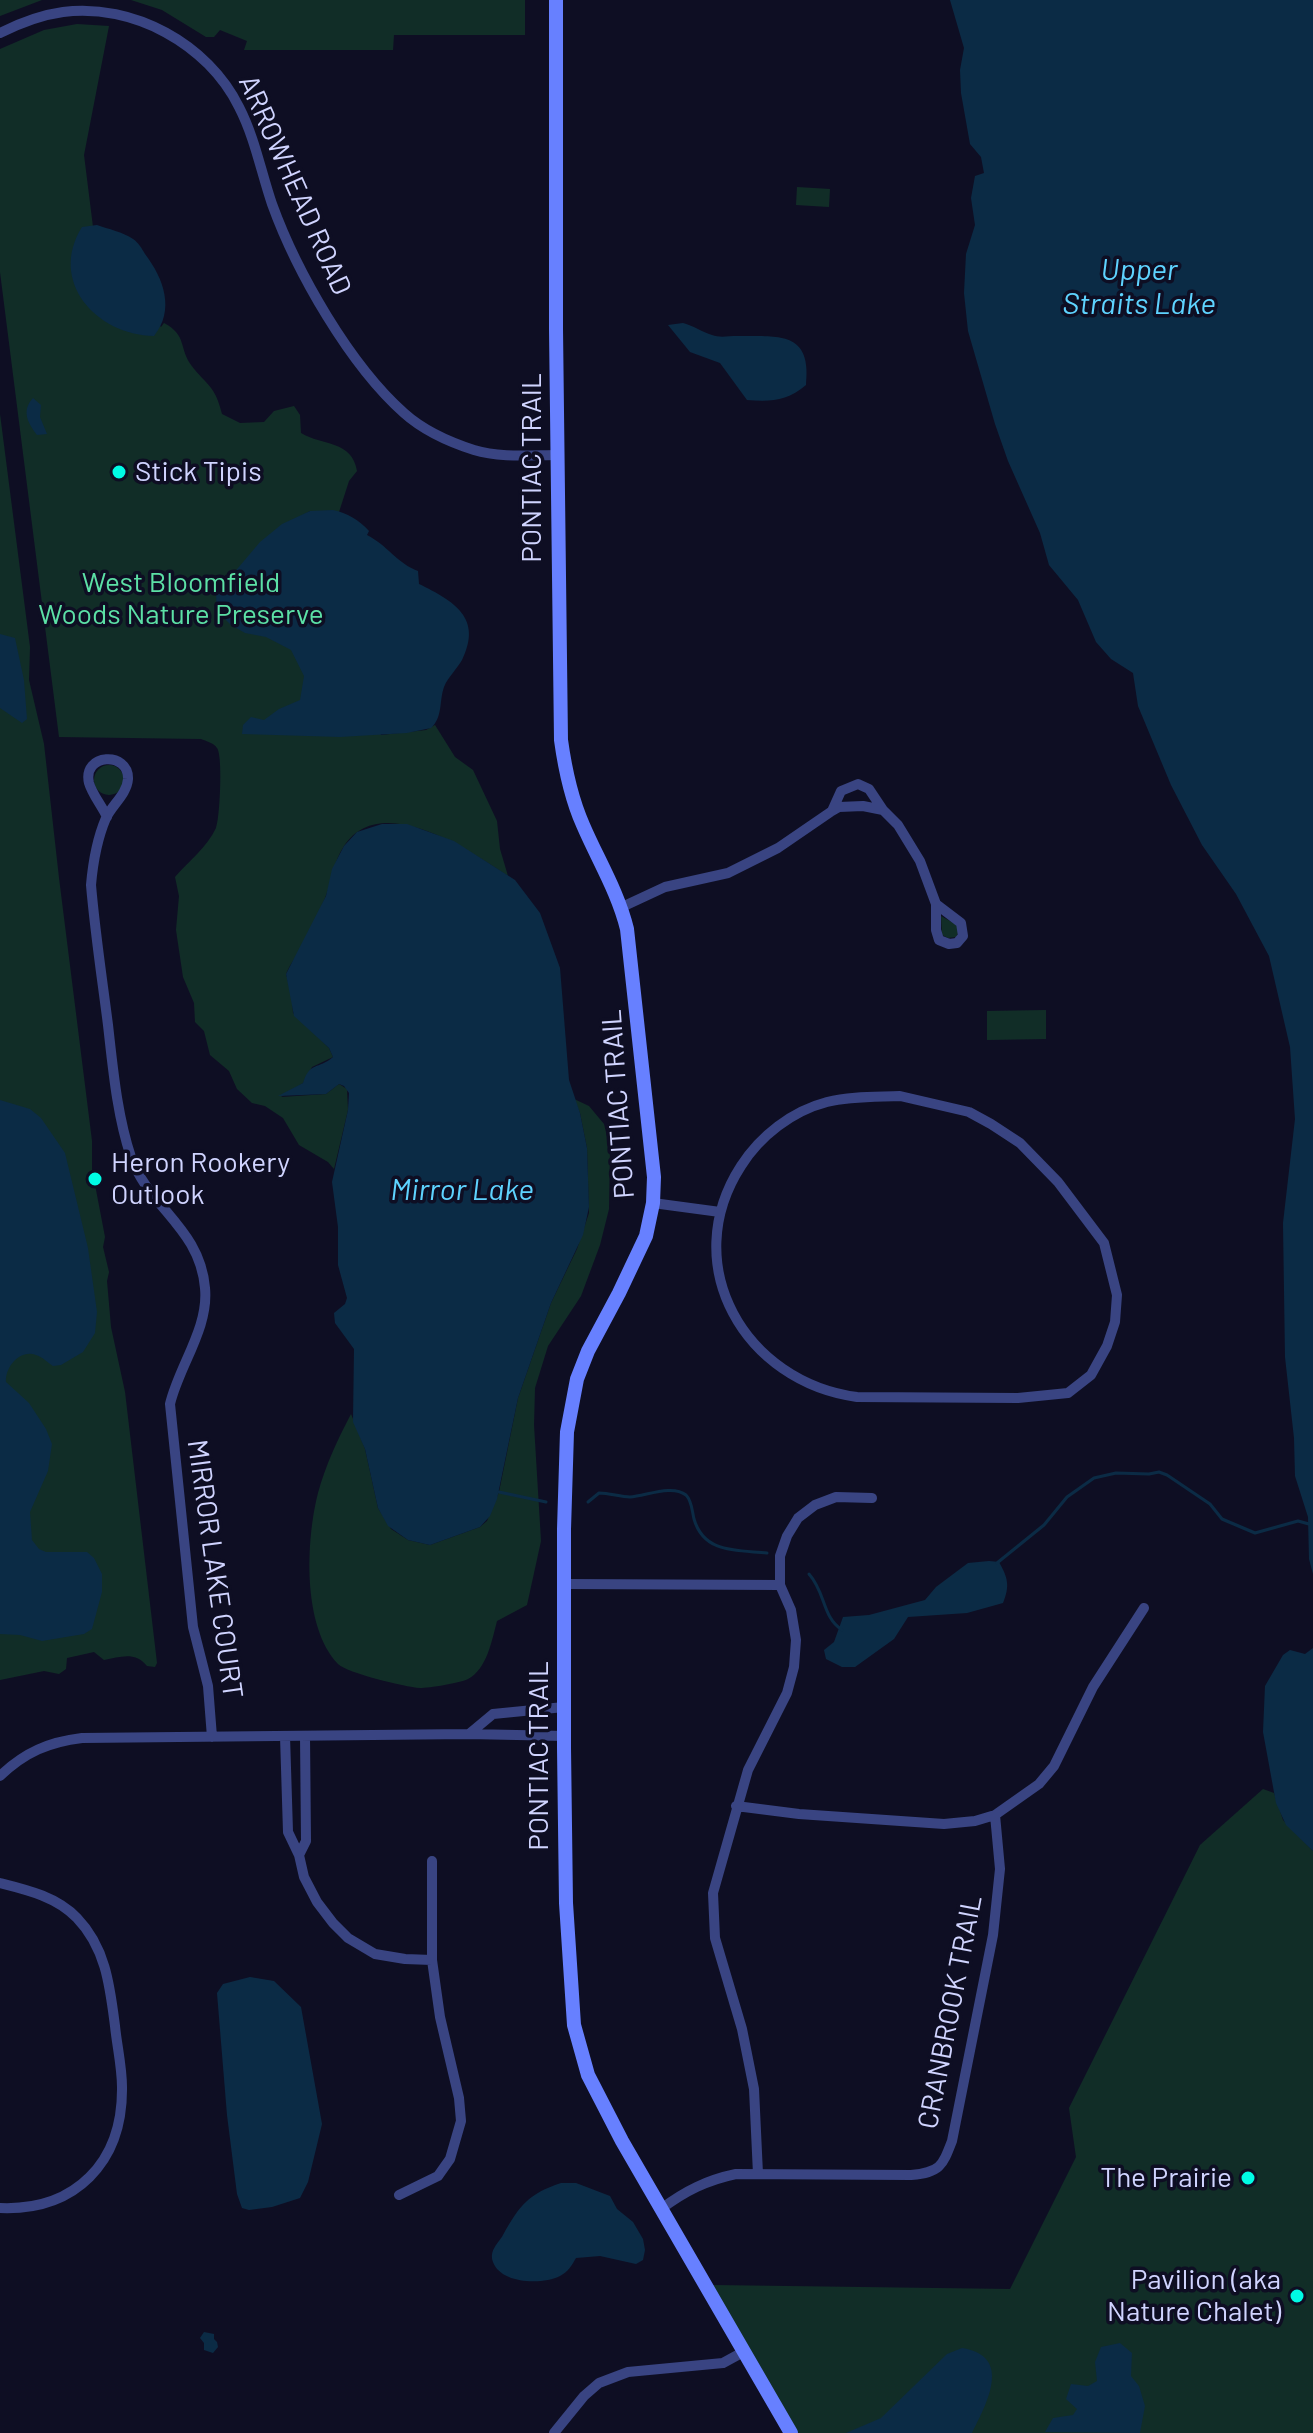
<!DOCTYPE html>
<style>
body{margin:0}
canvas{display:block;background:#0e0e23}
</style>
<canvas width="1313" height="2433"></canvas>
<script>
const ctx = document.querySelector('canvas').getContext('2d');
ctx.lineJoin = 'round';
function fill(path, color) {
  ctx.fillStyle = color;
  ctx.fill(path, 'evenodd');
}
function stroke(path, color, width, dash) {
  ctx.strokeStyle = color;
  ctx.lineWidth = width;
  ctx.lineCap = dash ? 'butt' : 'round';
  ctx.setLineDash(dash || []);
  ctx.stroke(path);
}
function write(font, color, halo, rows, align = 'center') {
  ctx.font = font + ' Barlow,sans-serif';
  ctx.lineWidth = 7;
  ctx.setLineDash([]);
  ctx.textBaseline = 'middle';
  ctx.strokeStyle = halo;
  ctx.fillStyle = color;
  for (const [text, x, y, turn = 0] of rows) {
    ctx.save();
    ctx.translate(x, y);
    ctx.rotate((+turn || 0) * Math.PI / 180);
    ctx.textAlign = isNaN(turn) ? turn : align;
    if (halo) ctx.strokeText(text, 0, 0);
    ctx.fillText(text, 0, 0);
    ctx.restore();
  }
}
fill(new Path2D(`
 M0,0H42L0,16Z
 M131,0H525V35H394L393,50H244L247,41L220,30L214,37H206L162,10Z
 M77,24L109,26L84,155L96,251L161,327L164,323C187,335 179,348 191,365C207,386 215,385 222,414L240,423L264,422L274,411L294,406L300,415L301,433C322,446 352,440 357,471L349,481L339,512L310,511L296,519L381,735L426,730L435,725L455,757L473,770L497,821L500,849L508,876C470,851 381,790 344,846C333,862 332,881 325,898C318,914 311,932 301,948C296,957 290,964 286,974L292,997L293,1013L329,1048L333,1057L312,1067L303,1083L281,1097L326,1094L339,1084L347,1089L348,1110L334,1169L328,1162L299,1145L283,1118L265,1106L252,1103L237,1089L229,1071L210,1055L204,1031L195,1022L194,1003L183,977L176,930L179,896L175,877C189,861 207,847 216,828C220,819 223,755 217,748C214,743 206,741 201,739L59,737L0,272V49L44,30Z
 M797,187L830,189L829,207L796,205Z
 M0,414L30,647L29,680L44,744L59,878L92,1141V1169L105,1237L103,1247L109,1272L107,1281L111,1327L125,1392L157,1663L155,1667L147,1666C135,1651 120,1657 104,1660L94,1652L67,1658L66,1669L59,1674L44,1671L0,1680Z
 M94 780a15 15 0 1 1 30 0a15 15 0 1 1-30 0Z
 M941,916L957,925L959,931L956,937L948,938L942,935Z
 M1046,1010V1039L987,1040V1011Z
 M574,1099L589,1106L604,1124L610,1149L609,1209L600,1245L581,1296L548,1346L535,1388L534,1425L541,1541L527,1605L497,1621C492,1640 487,1669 468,1679C461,1683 428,1688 420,1688C405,1687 347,1673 338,1664C302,1626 306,1540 318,1493C326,1464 338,1439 351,1414L365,1449L378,1508L391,1529L408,1540L430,1545L480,1527L487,1521L499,1492L518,1398L551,1303L577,1249L589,1213L587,1148L580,1113Z
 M1263,1789L1274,1793L1283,1820L1313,1851V2433H796L712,2285L1010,2289L1076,2157L1069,2108L1200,1845Z`), '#112d27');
fill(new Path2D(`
 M950,0H1313V1574L1309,1559L1308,1517L1295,1476L1294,1438L1285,1357L1283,1223L1295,1119L1290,1047L1269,956L1236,894L1202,845L1171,785L1138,706L1133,673L1111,659L1096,642L1078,600L1049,565L1040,533L1008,461L995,424L968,331L964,293L966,254L975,225L971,198L975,176L984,173L981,157L970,144L961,93L960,70L964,48Z
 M97,225C108,229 123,232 133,239C138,242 142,249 145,254C164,279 175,310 154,336C96,335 48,281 82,227Z
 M683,323C694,326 702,332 712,335C719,338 729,336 737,336C779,336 812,331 806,385C787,401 771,402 747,400L720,363L690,352L668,325Z
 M33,398L41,405L40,417L47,434L37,435C28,423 21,411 33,398Z
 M333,510C347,513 359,520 369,531L367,535C387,545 398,564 418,571L419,584C454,601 483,618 462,660C457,669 448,677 444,687C439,701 443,717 431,728L407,733L340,737L242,734L243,725L251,717L264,720L279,709L300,700L304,676L291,650L266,637L245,633L231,625L217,611L216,594L260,542L282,524L310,511Z
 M0,634L15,638L24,680L27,719L22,723L0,708Z
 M382,824H407L454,841L515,880L540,913L560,968L569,1080L580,1113L587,1148L589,1207L583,1235L551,1303L518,1398L497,1499L490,1516L480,1527L430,1545L408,1540L388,1526L378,1508L365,1449L353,1422L354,1349L335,1323L334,1313L345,1304L347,1298L338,1265V1227L332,1182L348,1110L349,1093L344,1086L339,1084L326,1094L278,1096L303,1083C310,1061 318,1070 333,1057L329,1048L294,1016L286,974L326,896L332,869L344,846L357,832Z
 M0,1100L30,1109L41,1118L65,1153L88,1248L97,1312L95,1333L83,1352L61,1365L53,1366C48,1363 43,1357 36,1355C20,1349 5,1367 6,1382L29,1403L46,1429L52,1444L48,1471L30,1512L32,1540L39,1549L46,1552H87L94,1558L102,1574V1592L92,1629L84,1634L42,1641L20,1635L0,1634Z
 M989,1561L999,1562C1008,1578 1010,1586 1003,1603L967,1613L908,1617L894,1639L855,1667H842L826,1659L824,1650L834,1642L843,1617L869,1615L925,1600L936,1587L968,1563Z
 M1313,1648V1851L1286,1825L1276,1803L1263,1732L1265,1686L1283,1655L1290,1650L1305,1654Z
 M250,1977L274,1981L301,2007L322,2124L308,2182L300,2198L272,2207L249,2210L242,2208L237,2194L227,2115L217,1993L223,1984Z
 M561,2183H576L610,2196L617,2209L633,2222L643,2239L645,2250L643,2260L636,2264L600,2256L576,2258C572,2265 568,2272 560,2276C542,2285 501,2284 493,2262C489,2250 498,2244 503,2235C520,2205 528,2194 561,2183Z
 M204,2332L214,2334V2339L217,2342L218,2347L213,2353L204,2350V2343L200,2338Z
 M1120,2343L1132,2353L1131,2376L1139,2386L1145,2406L1140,2433L1045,2432L1053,2418L1073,2415L1077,2409L1066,2399L1071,2384L1088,2386L1097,2381L1095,2362L1101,2347Z
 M962,2348C1013,2356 987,2403 972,2433H846L881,2418L947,2354Z`), '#0b2b45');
stroke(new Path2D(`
 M499,1492L546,1502
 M588,1502L599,1493C610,1493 620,1497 630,1497C646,1496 672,1484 686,1495C692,1501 692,1511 694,1519C704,1554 738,1550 767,1553
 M997,1563L1044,1525L1067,1497L1094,1478L1116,1473L1149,1474L1159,1472L1167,1475L1210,1504L1222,1519L1255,1533L1298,1521L1309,1524
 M809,1574C826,1593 822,1617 842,1630`), '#0b2b45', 3);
stroke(new Path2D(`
 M0,33C20,23 41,15 63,12C133,3 208,44 239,107C255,138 261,172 272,204C297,273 350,365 404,413C424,431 449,442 474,450C500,458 531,455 558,455
 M832,811L841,791L858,784L869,789L883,810
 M107,817C102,806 92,794 89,783C82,753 129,751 128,779C127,794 112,805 106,818C97,839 93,862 91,885C95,932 102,978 108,1025C113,1069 117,1115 131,1157C149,1208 200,1228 205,1288C209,1328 179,1366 170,1404L193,1627L208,1686L212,1737
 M622,907L665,887L728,873L778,848L832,811L839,807L863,806L883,810L898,825L920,861L936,904L961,923L963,936L957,943L949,944L939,940L936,930V904
 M900,1096L969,1112L991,1124L1020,1143L1058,1182L1104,1243L1117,1295L1115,1322L1107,1346L1091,1375L1068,1393L1018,1398L857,1397C745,1382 677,1265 741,1166C760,1136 792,1111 827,1102C851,1096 876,1097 900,1096Z
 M653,1203L720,1212
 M564,1584L780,1585
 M469,1734L493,1714L564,1707
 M285,1736L288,1832L299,1855L304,1877L317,1902L333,1923L348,1938L375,1954L405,1959L432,1960
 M0,1776C25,1752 49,1742 82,1738L469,1734L564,1736
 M736,1806L799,1814L944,1824L975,1821L995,1815L1039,1784L1054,1766L1093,1687L1144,1608
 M299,1855L306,1841L305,1736
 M0,1883C28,1890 57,1897 77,1918C106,1948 110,1987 115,2026C117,2046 122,2067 122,2087C123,2163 75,2211 0,2208
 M758,2174L754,2089L742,2029L715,1938L713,1893L748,1770L787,1693L794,1667L796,1640L791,1610L780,1585V1556L787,1536L798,1518L815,1505L836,1497L872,1498
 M399,2195L438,2176L450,2159L461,2121L459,2098L440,2017L432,1960V1861
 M661,2209C685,2191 707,2180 736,2174L911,2175C940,2172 942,2167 952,2141L993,1935L1000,1869L995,1815
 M554,2433L584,2396L599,2383L628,2372L723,2363L745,2351`), '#394482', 10);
stroke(new Path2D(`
 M556,0V329L561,740C565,769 571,798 583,825C598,860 618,892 627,929L654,1177L653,1203L646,1236L619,1293L588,1351L577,1379L567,1432L564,1529V1748L566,1903L574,2025L588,2075L622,2141L791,2433`), '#6780ff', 14);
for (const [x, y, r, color] of [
 [119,472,8,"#00fbe5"],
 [95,1179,8,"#00fbe5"],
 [1248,2178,8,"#00fbe5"],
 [1297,2296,8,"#00fbe5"]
]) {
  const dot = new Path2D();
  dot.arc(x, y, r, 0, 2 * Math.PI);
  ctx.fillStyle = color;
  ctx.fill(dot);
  stroke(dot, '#0e0e23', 3);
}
write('28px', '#d0d4ff', '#0e0e23', [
 ["ARROWHEAD ROAD",295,185,66],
 ["PONTIAC TRAIL",532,468,-90],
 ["PONTIAC TRAIL",618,1104,-94],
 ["MIRROR LAKE COURT",215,1569,82],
 ["PONTIAC TRAIL",539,1756,-90],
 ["CRANBROOK TRAIL",950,2012,-79]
]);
write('28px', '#d0d4ff', '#0e0e23', [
 ["Stick Tipis",135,472],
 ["Heron Rookery",111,1163],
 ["Outlook",111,1195],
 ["The Prairie",1232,2178,"right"],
 ["Pavilion (aka",1281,2280,"right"],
 ["Nature Chalet)",1281,2312,"right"]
], 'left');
write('28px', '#5ce0a6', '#0e0e23', [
 ["West Bloomfield",181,583],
 ["Woods Nature Preserve",181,615]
]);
write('italic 30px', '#5ed3ff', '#0e0e23', [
 ["Upper",1139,270],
 ["Straits Lake",1139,304],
 ["Mirror Lake",462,1190]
]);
</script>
